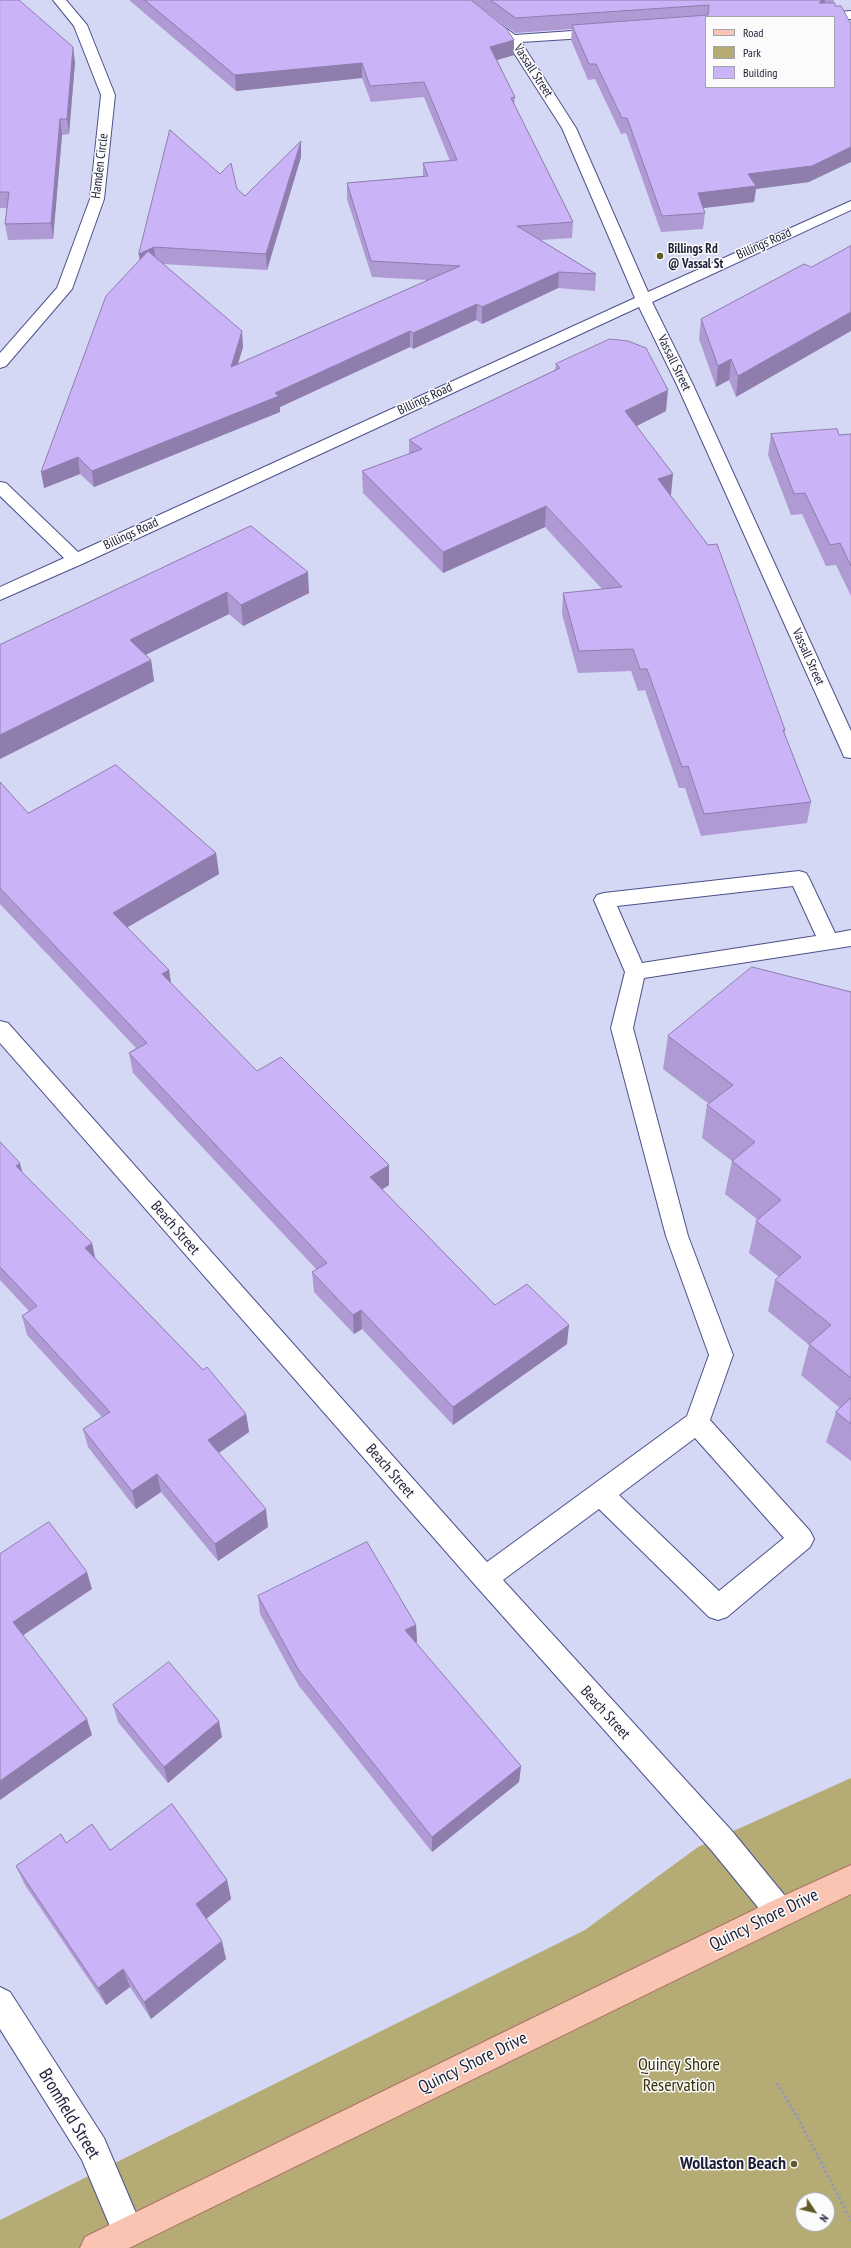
<!DOCTYPE html>
<style>
body{margin:0}
#map{position:relative;width:851px;height:2248px;overflow:hidden;background:#d4d8f4;font-family:"PT Sans Narrow",sans-serif}
canvas{display:block}
.legend{position:absolute;left:705px;top:16px;width:130px;height:72px;box-sizing:border-box;background:#fbfbfb;border:1px solid #a2a3ad;margin:0;padding:5px 7px;list-style:none;font-size:12px;color:#1d1e38}
.legend li{display:flex;align-items:center;gap:8px;height:20px}
.legend b{width:20px;border:1px solid #a2a3ad}
.north{position:absolute;left:795px;top:2192px;width:40px;height:40px;box-sizing:border-box;background:#fbfbfb;border:1px solid #a2a3ad;border-radius:50%;rotate:125deg;font-size:11px;font-weight:700;line-height:16px;text-align:center;color:#1d1e38}
.north::after{content:'';display:block;margin:auto;width:14px;height:18px;background:#615925;clip-path:polygon(50% 0,100% 100%,50% 72%,0 100%)}
</style>
<div id="map">
<canvas width="851" height="2248"></canvas>
<ul class="legend">
<li><b style="height:5px;background:#fac4b2"></b>Road</li>
<li><b style="height:11px;background:#b4ab75"></b>Park</li>
<li><b style="height:11px;background:#cbb3f7"></b>Building</li>
</ul>
<div class="north">N</div>
</div>
<script>
const ctx = document.querySelector('canvas').getContext('2d');
ctx.lineJoin = 'round';
function fill(path, color) {
  ctx.fillStyle = color;
  ctx.fill(path, 'evenodd');
}
function stroke(path, color, width, dash) {
  ctx.strokeStyle = color;
  ctx.lineWidth = width;
  ctx.lineCap = dash ? 'butt' : 'round';
  ctx.setLineDash(dash || []);
  ctx.stroke(path);
}
function write(font, color, halo, rows, align = 'center') {
  ctx.font = font + ' "PT Sans Narrow",sans-serif';
  ctx.lineWidth = 3;
  ctx.setLineDash([]);
  ctx.textBaseline = 'middle';
  ctx.strokeStyle = halo;
  ctx.fillStyle = color;
  for (const [text, x, y, turn = 0] of rows) {
    ctx.save();
    ctx.translate(x, y);
    ctx.rotate((+turn || 0) * Math.PI / 180);
    ctx.textAlign = isNaN(turn) ? turn : align;
    if (halo) ctx.strokeText(text, 0, 0);
    ctx.fillText(text, 0, 0);
    ctx.restore();
  }
}
fill(new Path2D(`
 M851,1778V2248H0V2220L585,1930L698,1847ZM803,2200H827V2224H803Z`), '#b4ab75');
const minor = new Path2D(`
 M53,0H66L87,25L115,95L104,199L72,289L6,366L0,368V353L57,288L90,199L101,95L74,26Z
 M454,0H468L515,35L601,29L608,33L601,37L521,42L576,128L648,292L851,201V210L652,302L693,385L851,731V758L844,757L842,752L677,385L639,307L82,564L0,600V587L64,558L0,496V482L6,483L78,552L635,298L562,128L507,42Z
 M851,11V19L834,20V17H818L824,13Z
 M799,871L806,873L809,878L835,933L851,930V946L644,978L633,1028L688,1236L733,1355L710,1420L810,1531L814,1539L810,1547L727,1617L718,1620L709,1617L599,1509L503,1580L732,1831L790,1902L794,1912L790,1922L780,1926L770,1922L712,1851L476,1586L0,1043V1021L8,1023L487,1562L687,1416L709,1355L666,1236L611,1028L625,972L594,900L597,895L604,893ZM793,886L816,936L642,963L617,906ZM695,1438L784,1538L719,1591L619,1495Z
 M0,1987L10,1992L104,2138L144,2232L139,2243L128,2248L117,2243L82,2160L0,2029Z`);
const major = new Path2D(`
 M851,1865V1894L129,2248H80L85,2237L770,1902Z`);
stroke(minor, '#4e508c', 2);
stroke(major, '#ab7166', 2);
stroke(new Path2D(`
 M777,2083L803,2127L851,2221`), '#9598b3', 3, [2.5, 2.5]);
fill(minor, '#fff');
fill(major, '#fac4b2');
fill(new Path2D(`
 M0,0L75,62L69,134L62,135L53,239L8,240L5,224L7,208H0Z
 M129,0H834L809,182L756,189L754,202L703,208L705,213L703,229L661,232L626,133L621,134L595,79L588,80L571,40L572,29L515,33L481,8L514,40V55L497,60L515,97L514,105L573,222L572,238L541,240L596,274L595,291L558,288L482,324L476,320L413,349L410,347L280,407V412L94,487L80,474L44,488L140,260L139,254L237,189L245,196L301,157L267,270L163,264L243,347L238,364L428,280L372,277L347,199V183L423,176V163L450,161L424,97L371,102L362,78L236,91Z
 M804,264L736,397L729,380L716,387L699,339L701,319Z
 M556,364L666,411L636,426L671,495H670L785,730L784,734L811,802L807,823L701,836L685,788H679L645,690L638,691L631,671L578,673L562,614L563,593L602,589L545,527L443,573L363,493L362,471L409,454V440L555,370Z
 M771,434L839,435L851,434V596L836,565L826,566L802,514L791,515L768,455Z
 M251,526L309,593L243,626L229,614L145,655L151,660L154,681L0,759V645Z
 M0,782L28,813L216,853L219,874L127,927L169,970L171,983L257,1071L389,1185L382,1189L495,1305L567,1344L453,1425L362,1329L354,1334L314,1292L312,1272L317,1270L133,1073L129,1053L136,1048L0,904Z
 M851,992V1461L826,1442L836,1412L840,1408L801,1375L809,1345L768,1311L775,1280L779,1277L749,1253L756,1221L757,1219L725,1194L732,1161L702,1138L707,1105L709,1104L663,1069L668,1036Z
 M0,1142L22,1172L95,1258L246,1414L249,1432L219,1453L268,1527L218,1561L161,1492L136,1509L88,1447L83,1429L102,1417L27,1335L22,1316L29,1311L0,1280Z
 M258,1596L416,1625L417,1642L416,1643L521,1766L519,1782L432,1852L299,1686L260,1614Z
 M113,1705L222,1737L168,1783L118,1722Z
 M66,1843L110,1850L227,1880L231,1899L206,1919L226,1959L151,2019L130,1987L106,2005L25,1885L16,1866Z`), '#af9ad4');
fill(new Path2D(`
 M822,0H825L823,12L819,3Z
 M514,40V55L490,62V47Z
 M73,47L75,62L69,134L67,119Z
 M362,63V78L236,91L235,75Z
 M60,119L62,135L53,239L51,223Z
 M301,141V157L267,270L266,254Z
 M851,147V162L809,182L756,189L754,202L696,209L698,193L748,174Z
 M154,247L156,264L141,270L139,254Z
 M559,272L558,288L482,324V307Z
 M477,304L476,320L413,349V333Z
 M851,312V331L736,397L738,376Z
 M242,331L243,347L232,383L231,367Z
 M410,331V347L280,407V412L94,487L92,471L275,393Z
 M731,359L729,380L716,387L718,366Z
 M668,390L666,411L623,433L625,411Z
 M78,457L80,474L44,488L41,472Z
 M673,474L671,495L656,501L658,479Z
 M546,506L545,527L443,573V552Z
 M308,572L309,593L243,626L241,605Z
 M227,592L229,614L133,661L130,640Z
 M151,660L154,681L0,759V735Z
 M216,853L219,874L116,934L113,913Z
 M169,970L172,990L162,974Z
 M20,1163L25,1183L16,1166Z
 M389,1165V1185L371,1197L370,1177Z
 M92,1243L96,1262L85,1248Z
 M361,1310L362,1329L354,1334L353,1315Z
 M569,1325L567,1344L453,1425V1407Z
 M246,1414L249,1432L211,1458L208,1440Z
 M157,1474L161,1492L136,1509L132,1491Z
 M266,1509L268,1527L218,1561L215,1544Z
 M87,1572L92,1589L19,1638L13,1622Z
 M416,1625L417,1642L406,1648L405,1630Z
 M87,1719L92,1735L0,1800V1781Z
 M219,1721L222,1737L168,1783L164,1767Z
 M521,1766L519,1782L432,1852V1837Z
 M227,1880L231,1899L201,1923L196,1904Z
 M222,1941L226,1959L151,2019L144,2002Z
 M123,1969L130,1987L106,2005L98,1988Z`), '#8e7dad');
const building = new Path2D(`
 M0,0H19L73,47L67,119H60L51,223L5,224L9,192H0Z
 M145,0H471L506,28L514,40L490,47L515,97L511,98L573,222L517,226L596,274L559,272L482,307L477,304L413,333L410,331L275,393L279,396L92,471L78,457L41,472L106,296L148,251L242,331L231,367L460,266L371,261L347,183L428,176L423,163L457,160L424,82L370,86L362,63L235,75Z
 M491,0H822L819,3H835V6H841L851,24V147L812,166L748,174L756,186L698,193L705,213L662,216L627,118H622L596,64H589L572,25L708,15L709,5L516,18ZM706,17H834V87H706Z
 M170,130L220,174L231,163L237,189L245,196L301,141L266,254L154,247L139,254Z
 M851,246V312L738,376L731,359L718,366L701,319L804,264L811,267Z
 M610,339L628,341L646,348L668,390L625,411L673,474L658,479L708,545L717,544L785,730H783L811,802L704,814L688,766L682,767L647,669H640L633,649L579,651L563,593L622,587L546,506L443,552L362,471L422,449L409,440L560,368L556,364Z
 M837,429L839,435L851,434V566L840,543L830,545L805,493L794,494L771,434Z
 M251,526L308,572L241,605L227,592L130,640L151,660L0,735V645Z
 M116,765L216,853L113,913L169,970L162,974L257,1071L281,1057L389,1165L370,1177L495,1305L527,1284L569,1325L453,1407L361,1310L353,1315L312,1272L327,1263L129,1053L147,1043L0,888V782L28,813Z
 M752,967L851,992V1378L809,1344L831,1325L775,1280L801,1257L756,1221L781,1200L732,1161L755,1142L707,1105L733,1085L668,1036Z
 M0,1142L20,1163L16,1166L92,1243L85,1248L203,1370L207,1367L246,1414L208,1440L266,1509L215,1544L157,1474L132,1491L83,1429L110,1412L22,1316L37,1306L0,1267Z
 M851,1398V1424L836,1412Z
 M49,1522L87,1572L13,1622L87,1719L0,1781V1554Z
 M367,1542L416,1625L405,1630L521,1766L432,1837L298,1669L258,1596Z
 M169,1662L219,1721L164,1767L113,1705Z
 M172,1804L227,1880L196,1904L222,1941L144,2002L123,1969L98,1988L16,1866L61,1834L66,1843L92,1824L110,1850Z`);
fill(building, '#cbb3f7');
stroke(building, '#8e7dad', 1);
for (const [x, y, r, color] of [
 [660,256,4,"#615925"],
 [794,2164,4,"#615925"]
]) {
  const dot = new Path2D();
  dot.arc(x, y, r, 0, 2 * Math.PI);
  ctx.fillStyle = color;
  ctx.fill(dot);
  stroke(dot, '#fbfbfb', 1.5);
}
write('13px', '#1d1e38', '#fbfbfb', [
 ["Vassall Street",533,71,57],
 ["Hamden Circle",100,166,-83],
 ["Billings Road",764,244,-24],
 ["Vassall Street",674,363,64],
 ["Billings Road",425,399,-25],
 ["Billings Road",131,534,-25],
 ["Vassall Street",808,657,66]
]);
write('bold 13px', '#1d1e38', '#fbfbfb', [
 ["Billings Rd",668,249],
 ["@ Vassal St",668,264]
], 'left');
write('15px', '#1d1e38', '#fbfbfb', [
 ["Beach Street",175,1228,49],
 ["Beach Street",390,1471,49],
 ["Beach Street",605,1713,48]
]);
write('18px', '#1d1e38', '#fbfbfb', [
 ["Quincy Shore Drive",764,1920,-26],
 ["Quincy Shore Drive",473,2063,-26],
 ["Bromfield Street",69,2114,59]
]);
write('18px', '#363007', '#fbfbfb', [
 ["Quincy Shore",679,2065],
 ["Reservation",679,2086]
]);
write('bold 18px', '#1d1e38', '#fbfbfb', [
 ["Wollaston Beach",786,2164]
], 'right');
</script>
